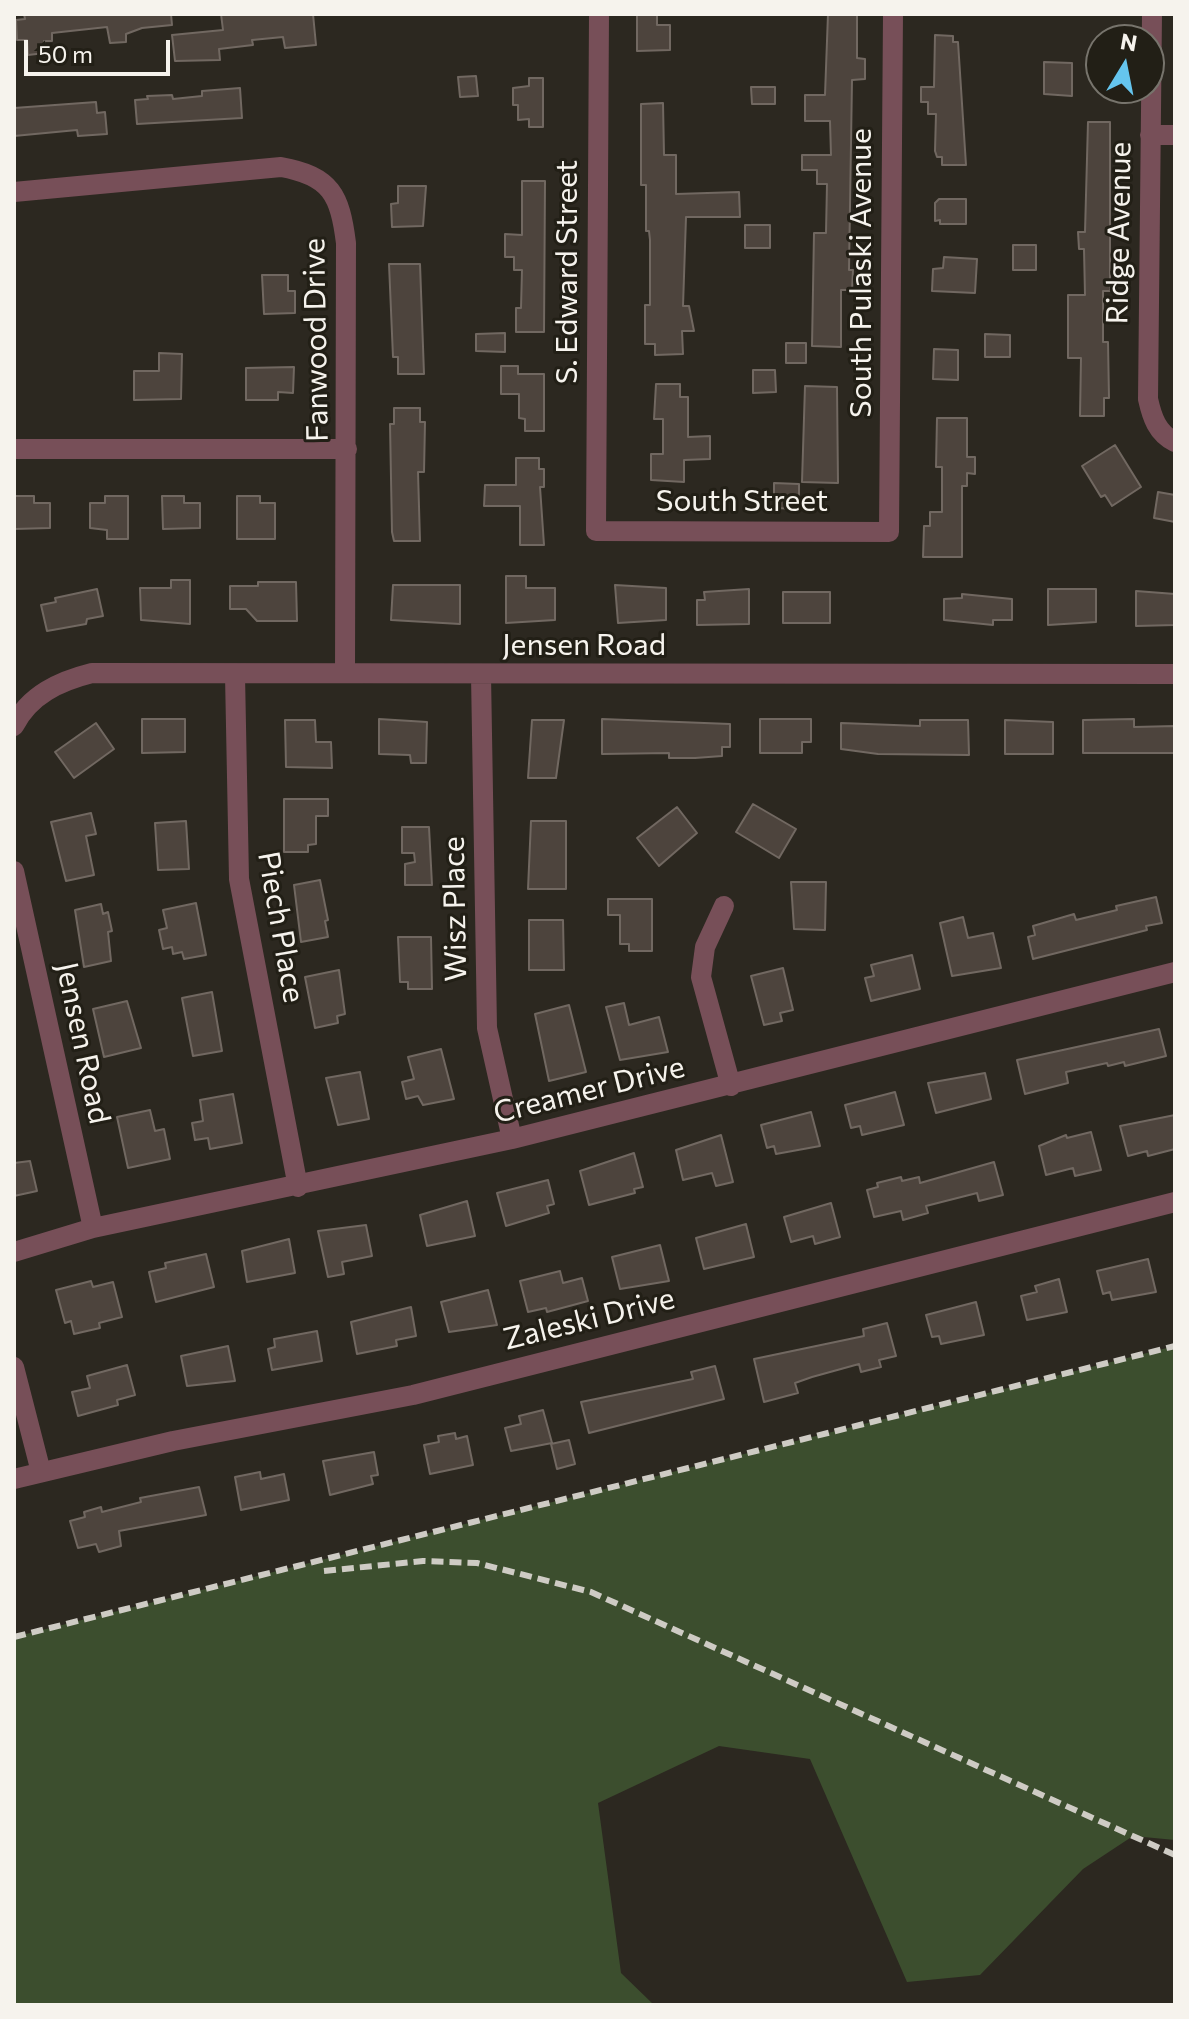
<!DOCTYPE html>
<style>
body{margin:0}
#map{position:relative;width:1189px;height:2019px;overflow:hidden;background:#2c2820;font-family:Commissioner,sans-serif}
canvas{display:block}
.frame{position:absolute;inset:0;border:16px solid #f6f3ed;pointer-events:none}
.north{position:absolute;left:1085px;top:24px;width:80px;height:80px;box-sizing:border-box;background:#221f16;border:2px solid #77746c;border-radius:50%;rotate:10deg;font-size:22px;font-weight:700;line-height:32px;text-align:center;color:#f6f3ed}
.north::after{content:'';display:block;margin:auto;width:28px;height:36px;background:#65c5ee;clip-path:polygon(50% 0,100% 100%,50% 72%,0 100%)}
.scale{position:absolute;left:24px;top:40px;width:146px;height:36px;box-sizing:border-box;border:4px solid #f6f3ed;border-top:0;padding-left:10px;font-size:24px;line-height:28px;white-space:nowrap;color:#f6f3ed;-webkit-text-stroke:6px #221f16;paint-order:stroke}
</style>
<div id="map">
<canvas width="1189" height="2019"></canvas>
<div class="frame"></div>
<div class="north">N</div>
<div class="scale">50 m</div>
</div>
<script>
const ctx = document.querySelector('canvas').getContext('2d');
ctx.lineJoin = 'round';
function fill(path, color) {
  ctx.fillStyle = color;
  ctx.fill(path, 'evenodd');
}
function stroke(path, color, width, dash) {
  ctx.strokeStyle = color;
  ctx.lineWidth = width;
  ctx.lineCap = dash ? 'butt' : 'round';
  ctx.setLineDash(dash || []);
  ctx.stroke(path);
}
function write(font, color, halo, rows, align = 'center') {
  ctx.font = font + ' Commissioner,sans-serif';
  ctx.lineWidth = 6;
  ctx.setLineDash([]);
  ctx.textBaseline = 'middle';
  ctx.strokeStyle = halo;
  ctx.fillStyle = color;
  for (const [text, x, y, turn = 0] of rows) {
    ctx.save();
    ctx.translate(x, y);
    ctx.rotate((+turn || 0) * Math.PI / 180);
    ctx.textAlign = isNaN(turn) ? turn : align;
    if (halo) ctx.strokeText(text, 0, 0);
    ctx.fillText(text, 0, 0);
    ctx.restore();
  }
}
fill(new Path2D(`
 M1175,1346V1840L1133,1836L1083,1869L980,1975L907,1982L810,1759L719,1746L598,1803L621,1973L654,2005H14V1637Z`), '#3c4e2e');
const building = new Path2D(`
 M24,14H171L172,25L142,28L126,34V42L110,43L107,27L52,33V41H44L45,53L28,55L27,40H17L16,20L25,19Z
 M221,14H313L316,45L285,48L283,37L252,40L253,45L219,49L220,60L175,61L172,35L223,30Z
 M637,14H657V25H670V50L637,51Z
 M828,14H857V58L865,59V79L852,80L849,270H853L852,290H841V347L812,346L814,233H826L827,184H817V170H802V155H831L830,121H805V95H825Z
 M935,35L953,36V42H958L966,165H942V157H937L935,151L936,114H928V102H921V87H934Z
 M1044,62L1072,63V96L1044,94Z
 M476,76L478,96L460,97L458,77Z
 M529,78H543V127H529V119L518,120V105H513V88L529,86Z
 M751,87H775V104H752Z
 M240,88L242,118L137,124L135,100L148,99L147,96L172,95L173,99L202,96V91Z
 M96,102L97,113L105,112L107,134L78,136L77,130L14,136V108Z
 M663,103L664,155H676V194L739,192L740,217H686L683,306H689L694,331H682L683,354L655,355V344H645V305H650V240L649,231H646V185H641V104Z
 M1088,122H1110V291H1103V342H1108L1109,398H1104V416H1080L1081,358H1068V295H1085L1084,249H1079L1078,232H1085Z
 M522,181H545L544,332H516V308H521L522,270H514V257H505V234L522,235Z
 M398,186H426L423,226L392,227L391,204L398,203Z
 M939,199H966V224H940V220L935,221V203Z
 M745,225H770V248H745Z
 M1013,245H1036V270H1013Z
 M944,257L977,259L975,293L932,291L933,269L943,268Z
 M389,264H420L424,374H398V357H393Z
 M262,275H288V291H295V313L264,314Z
 M505,333V352L476,351V334Z
 M985,334L1010,335V357H985Z
 M786,343H806V363H786Z
 M934,349L958,350V380L933,379Z
 M159,353L182,354L181,399L134,400V371H159Z
 M501,366H518V374H544V431H525V419L519,418V394H501Z
 M294,367L293,393L278,392V400H246V368Z
 M753,370H775L776,392L753,393Z
 M656,384H680V397H688V437L710,436V459L684,460V482L651,480V454H663V419H654Z
 M805,386L837,387L838,483L802,482Z
 M394,408H420V422H425L424,472H418L420,541H394L392,532L390,424H394Z
 M937,418H967V457H975V474L967,473V486H962V557H923L924,526H930V512H942V467H936Z
 M1115,445L1141,487L1112,506L1105,495L1101,497L1082,466Z
 M516,458H539V469H544V487H540L544,545H520V506H484L485,485H516Z
 M774,483L799,484V509L774,508Z
 M1158,492L1175,495V522L1154,518Z
 M14,496H34V503H50V528L14,529Z
 M105,496H128V539H107V530L90,528V503H105Z
 M162,496H184V503H200V528L163,529Z
 M237,496H260V503H275V539H237Z
 M506,576H526V588H555V620L506,623Z
 M171,580H190V624L141,620L140,588H171Z
 M258,582H296L297,621H257L246,609H230V586H258Z
 M393,585H460V624L391,620Z
 M615,585L666,588V620L618,623Z
 M97,589L103,616L87,619L86,624L47,631L41,605L56,602L55,598Z
 M749,589V624L697,625V600H705L704,592Z
 M1048,589H1096V622L1048,625Z
 M1136,591L1175,594V625L1136,626Z
 M783,592H830V623H783Z
 M962,594L1012,599V620H993V625L944,620V599L962,598Z
 M142,719H185V752L142,753Z
 M379,719L427,722L426,763H411L410,755L379,754Z
 M602,719L730,724V747H722V756L695,758H669V753L602,754Z
 M760,719H811V742H802V753H760Z
 M1134,719V727L1175,726V753H1083V720Z
 M285,720H315L316,742H331L332,768L286,767Z
 M532,720H564L556,778H528Z
 M920,720H968L969,755L878,754L841,749V723L920,726Z
 M1005,720L1053,722V754H1005Z
 M96,723L114,749L74,778L55,752Z
 M284,799H328V816H316V844L308,845V852H284Z
 M753,804L796,829L779,858L736,832Z
 M677,807L697,833L659,866L637,838Z
 M91,813L96,834L86,836L94,875L66,881L51,822Z
 M186,821L189,869L158,870L155,823Z
 M531,821H566V889H528Z
 M402,827H429L432,885H405V864L415,862L414,853H402Z
 M320,880L328,920L325,921L328,937L301,942L294,885Z
 M791,882H826L825,930L794,929Z
 M1156,897L1162,923L1146,926L1147,930L1033,959L1028,937L1035,935L1033,926L1074,914L1076,920L1117,910L1116,906Z
 M608,899H652V951H629V944H620V915H608Z
 M196,903L206,955L184,959L182,952L173,954L172,947L163,949L159,930L167,928L163,910Z
 M101,904L103,914L108,912L112,931L108,932L111,961L84,967L75,910Z
 M963,917L968,938L993,933L1001,968L952,976L940,923Z
 M529,920H563L564,970H529Z
 M398,937H431L432,989H408V982H400Z
 M912,955L920,989L871,1001L865,978L874,976L871,965Z
 M783,968L793,1010L780,1013L782,1021L764,1025L751,976Z
 M339,970L345,1014L337,1016L338,1023L315,1028L305,977Z
 M212,992L222,1051L193,1056L182,998Z
 M127,1001L141,1048L104,1057L93,1009Z
 M624,1003L629,1025L659,1017L668,1052L620,1060L606,1007Z
 M569,1005L586,1072L549,1081L535,1014Z
 M1159,1029L1166,1056L1125,1066L1124,1062L1108,1066L1107,1063L1066,1072L1068,1083L1025,1094L1017,1060Z
 M441,1049L454,1099L423,1105L418,1096L406,1099L402,1082L414,1079L408,1057Z
 M360,1072L369,1119L338,1125L326,1078Z
 M985,1073L991,1099L936,1113L928,1083Z
 M895,1092L904,1125L862,1135L860,1126L851,1128L845,1105Z
 M233,1094L242,1143L210,1149L208,1138L195,1140L192,1123L203,1121L200,1100Z
 M150,1110L155,1131L164,1129L170,1159L128,1168L117,1117Z
 M811,1112L820,1146L776,1154L774,1146L767,1148L761,1125Z
 M1175,1115V1149L1148,1156L1147,1151L1128,1156L1120,1126Z
 M1091,1132L1101,1170L1075,1176L1073,1168L1046,1175L1039,1146L1066,1135L1067,1138Z
 M721,1135L733,1182L716,1186L712,1173L683,1180L676,1150Z
 M634,1153L643,1187L634,1189L635,1193L589,1205L580,1171Z
 M30,1161L37,1191L14,1196V1163Z
 M994,1162L1003,1195L979,1201L977,1193L926,1206L928,1213L903,1220L901,1211L874,1217L867,1190L878,1187L877,1183L901,1177L902,1181L919,1177L920,1183Z
 M548,1180L554,1204L547,1206L549,1213L506,1226L497,1193Z
 M467,1201L475,1236L427,1246L420,1215Z
 M831,1203L840,1237L815,1244L813,1236L791,1242L784,1217Z
 M746,1224L754,1257L704,1269L696,1238Z
 M366,1225L372,1256L342,1262L344,1274L328,1277L318,1231Z
 M289,1239L295,1273L247,1282L242,1251Z
 M660,1245L669,1281L620,1289L612,1257Z
 M206,1254L214,1287L156,1302L149,1272L166,1268L165,1263Z
 M1148,1259L1156,1292L1112,1300L1110,1292L1103,1294L1097,1271Z
 M560,1271L563,1283L582,1278L588,1301L547,1312L546,1308L528,1312L520,1281Z
 M1059,1279L1067,1312L1027,1320L1021,1296L1037,1292L1035,1286Z
 M91,1281L93,1287L113,1282L122,1317L99,1323L100,1328L74,1334L71,1321L65,1323L56,1290Z
 M488,1290L497,1325L449,1332L441,1302Z
 M976,1302L984,1335L941,1344L939,1336L932,1337L926,1315Z
 M411,1307L416,1336L396,1340L397,1346L357,1354L351,1322Z
 M887,1323L896,1356L879,1360L881,1367L861,1372L859,1364L812,1377L795,1383L798,1393L764,1402L754,1359L864,1336L863,1329Z
 M317,1331L322,1361L272,1370L268,1349L275,1347L274,1339Z
 M228,1346L235,1381L187,1386L181,1356Z
 M127,1365L135,1395L117,1400L118,1405L78,1416L72,1392L90,1388L87,1376Z
 M715,1366L724,1399L589,1433L581,1402L693,1379L691,1372Z
 M543,1410L552,1443L511,1451L505,1428L521,1424L519,1416Z
 M455,1433L456,1439L467,1436L473,1465L430,1474L424,1445L439,1442L438,1436Z
 M569,1440L575,1464L557,1469L551,1444Z
 M374,1452L378,1475L371,1476L373,1484L330,1495L323,1461Z
 M260,1472L261,1479L284,1474L289,1500L241,1510L235,1477Z
 M199,1487L206,1515L119,1531L121,1546L99,1552L96,1544L78,1548L70,1521L85,1517L84,1512L101,1507L102,1512L141,1502L140,1498Z`);
fill(building, '#4d443d');
stroke(building, '#716861', 2);
stroke(new Path2D(`
 M599,14L596,531L889,532L893,14
 M1152,14L1148,399C1152,417 1157,433 1175,442
 M1150,135H1175
 M14,192L281,167C331,176 340,195 346,243L345,673
 M14,449H347
 M235,675L239,879L298,1187
 M481,675L487,1028L512,1139
 M14,726C29,695 60,681 92,673L1175,674
 M14,871L93,1228
 M724,906L705,947L701,977L731,1086
 M14,1252L93,1228L512,1139L1175,972
 M14,1367L41,1472
 M14,1479L173,1441L413,1395L1175,1202`), '#774f58', 20);
stroke(new Path2D(`
 M324,1571L423,1561L477,1563L591,1592L1175,1855
 M14,1637L1175,1346`), '#cecbc4', 6, [12, 6]);
write('30px', '#f6f3ed', '#221f16', [
 ["Ridge Avenue",1119,233,-89],
 ["S. Edward Street",567,272,-90],
 ["South Pulaski Avenue",861,273,-90],
 ["Fanwood Drive",316,340,-91],
 ["South Street",742,501],
 ["Jensen Road",584,645],
 ["Wisz Place",455,909,-91],
 ["Piech Place",281,927,80],
 ["Jensen Road",83,1043,78],
 ["Creamer Drive",589,1090,-14],
 ["Zaleski Drive",589,1319,-14]
]);
</script>
